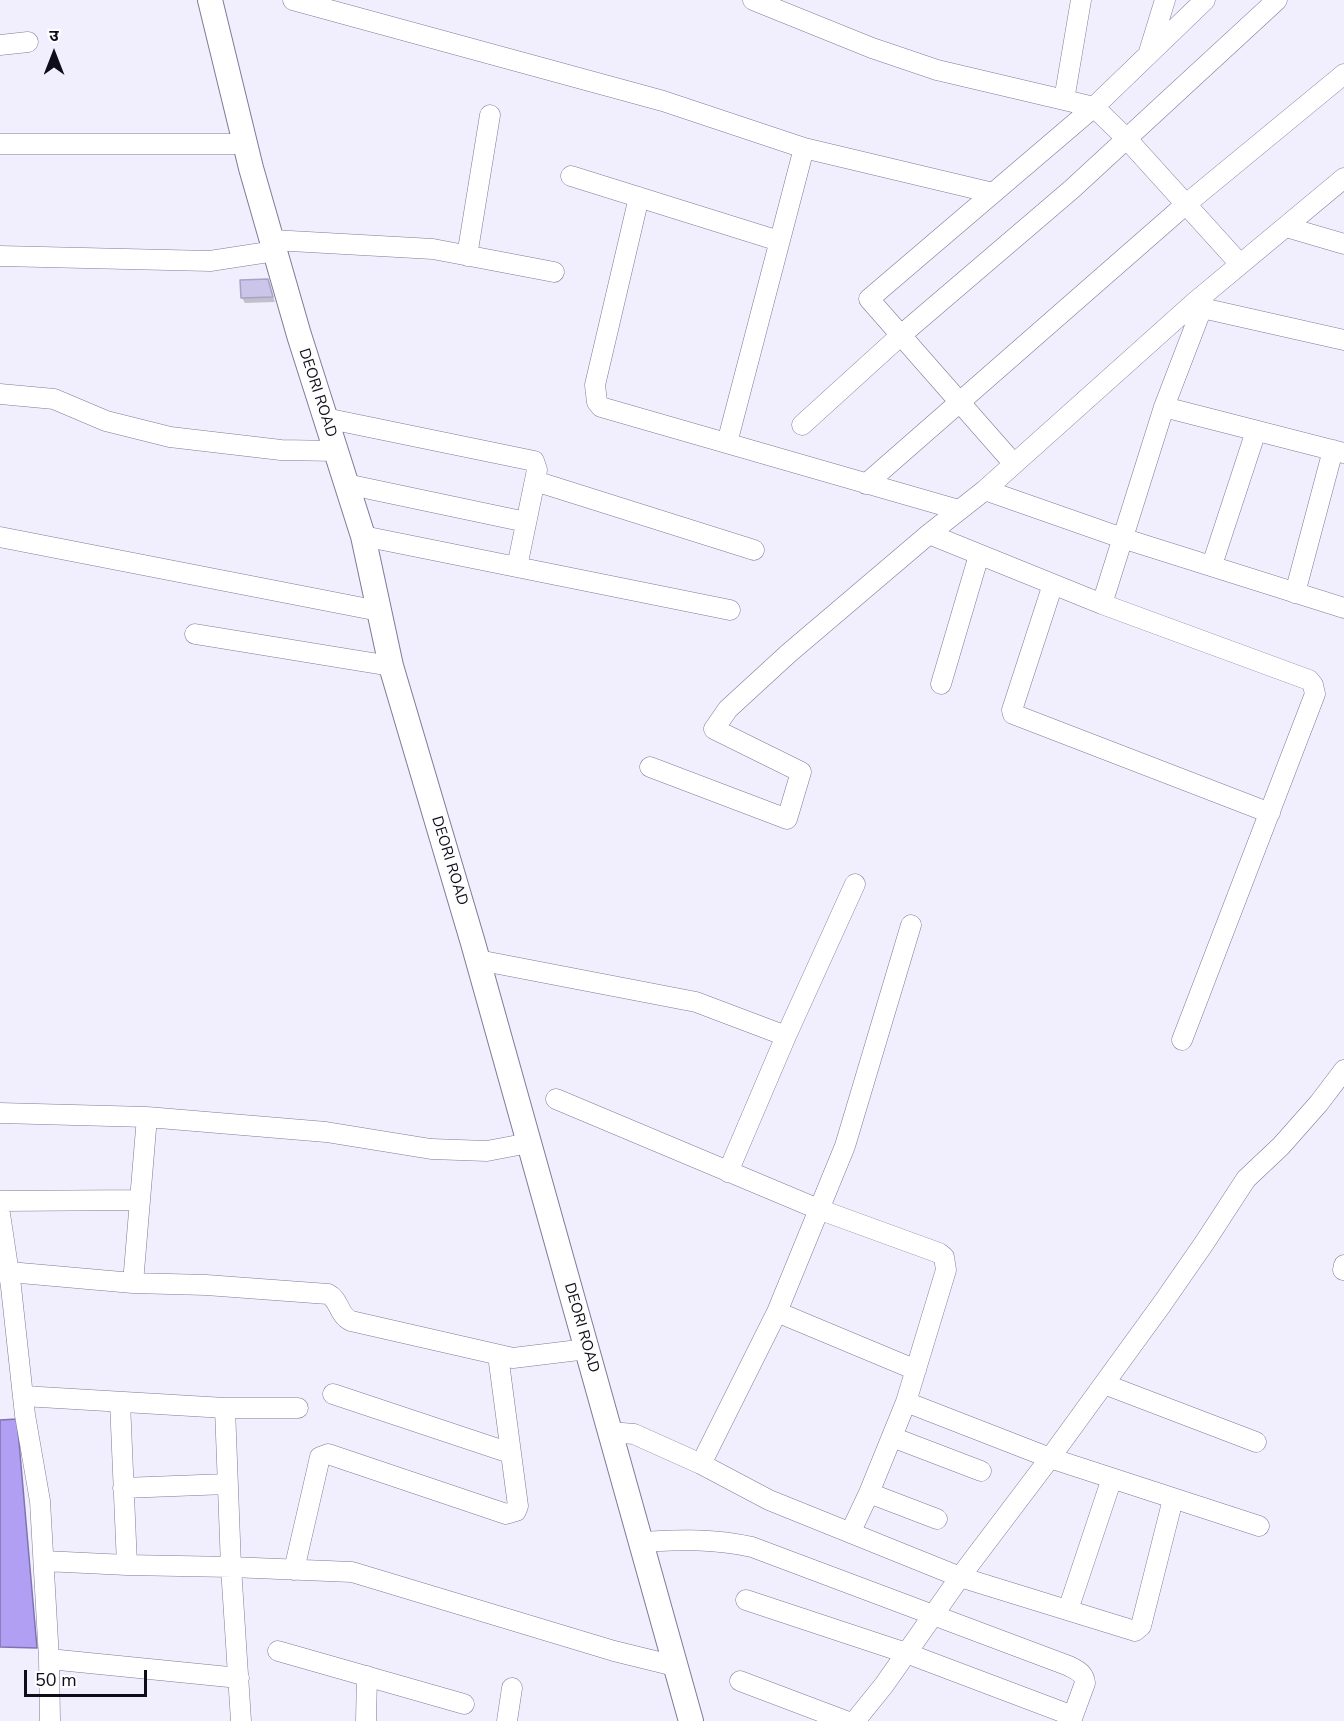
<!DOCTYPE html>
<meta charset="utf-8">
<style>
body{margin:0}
#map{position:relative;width:1344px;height:1721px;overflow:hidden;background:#f1effd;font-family:"Nunito Sans","Noto Sans Devanagari",sans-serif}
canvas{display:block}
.north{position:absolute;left:24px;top:24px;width:60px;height:60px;-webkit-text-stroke:4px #fefefe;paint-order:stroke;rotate:0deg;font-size:16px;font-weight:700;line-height:24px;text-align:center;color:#0f0d19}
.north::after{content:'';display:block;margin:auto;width:21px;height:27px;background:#0f0d19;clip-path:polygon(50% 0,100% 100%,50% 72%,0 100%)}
.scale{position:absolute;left:24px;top:1670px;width:123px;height:27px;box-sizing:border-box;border:3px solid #0f0d19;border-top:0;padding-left:8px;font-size:18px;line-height:21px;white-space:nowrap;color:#0f0d19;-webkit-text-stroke:4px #fefefe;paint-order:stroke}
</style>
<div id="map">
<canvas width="1344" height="1721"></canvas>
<div class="north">उ</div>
<div class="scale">50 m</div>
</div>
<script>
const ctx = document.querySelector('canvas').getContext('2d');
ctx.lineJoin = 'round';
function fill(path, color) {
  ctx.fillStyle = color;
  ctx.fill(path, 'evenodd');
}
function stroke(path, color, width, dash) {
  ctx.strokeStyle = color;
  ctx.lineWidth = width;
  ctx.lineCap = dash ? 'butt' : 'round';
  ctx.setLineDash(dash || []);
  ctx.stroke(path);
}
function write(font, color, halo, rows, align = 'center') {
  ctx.font = font + ' "Nunito Sans",sans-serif';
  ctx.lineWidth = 5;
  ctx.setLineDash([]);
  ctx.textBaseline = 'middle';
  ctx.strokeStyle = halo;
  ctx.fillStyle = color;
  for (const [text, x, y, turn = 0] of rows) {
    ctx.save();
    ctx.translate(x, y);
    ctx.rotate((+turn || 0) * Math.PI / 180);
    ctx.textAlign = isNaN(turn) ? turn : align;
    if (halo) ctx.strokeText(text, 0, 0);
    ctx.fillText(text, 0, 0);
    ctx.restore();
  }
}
const water = new Path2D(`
 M17,1419L37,1648L0,1647V1420Z`);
fill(water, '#b09ff3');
stroke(water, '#8073b2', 1.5);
fill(new Path2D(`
 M267,281L275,302L245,303L242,298Z`), '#0003');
const building = new Path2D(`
 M268,279L273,297L241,298L240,280Z`);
fill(building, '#cbc6e9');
stroke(building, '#a8a3c5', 1.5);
const minor = new Path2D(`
 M293,0L663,101L804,148L993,193
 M753,0L872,48L937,70L1094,107L1126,138L1240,264
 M0,45L28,42
 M1149,52L1165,0
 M1064,100L1081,0
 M0,144H246
 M571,176L779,241
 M639,197L595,385L597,402L601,407L959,510
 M1286,227L1344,244
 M272,240L433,249L554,272
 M0,256L210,261L275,251
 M467,256L490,115
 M1195,302L1202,308L1344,340
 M0,394L54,399L106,421L170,437L281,450L336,451
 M1164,407L1344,453
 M325,418L534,461L537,470L517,567
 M802,425L900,336L1072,189L1277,0
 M727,443L804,148
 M1014,464L869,299L1094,107L1205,0
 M535,481L754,550
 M346,484L526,522
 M866,484L1185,205L1344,74
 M985,490L1122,538L1344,608
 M929,534L1102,604L1309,680L1313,685L1315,694L1182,1040
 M363,536L730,610
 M0,537L379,611
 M1212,565L1256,431
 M1053,584L1012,710L1013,714L1270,813
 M1295,593L1333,450
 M1102,604L1164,407L1202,308
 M195,634L391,666
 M941,684L979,555
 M650,767L787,819L801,772L714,729L728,709L789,653L929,534L985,490L1195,302L1344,178
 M478,960L696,1002L786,1036
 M556,1099L818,1209L939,1253L944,1257L946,1270L906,1402L869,1493L851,1531
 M0,1113L147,1117L326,1132L431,1149L487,1151L529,1143
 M728,1172L786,1036L855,884
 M0,1201L140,1200
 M0,1214L11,1287L25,1415L40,1501L49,1659L50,1721
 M1343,1270L1344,1265
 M9,1272L133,1283L206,1285L328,1294C340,1300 338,1315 351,1321L513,1358L587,1349
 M133,1283L147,1117
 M777,1312L916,1370
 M1104,1384L1256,1442
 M333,1394L510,1453
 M23,1396L225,1408H298
 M120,1402L127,1565
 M906,1402L1050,1458L1259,1526
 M225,1408L231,1567L241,1721
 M610,1432L634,1434L701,1464L769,1500L960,1577L1135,1631L1141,1626L1173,1499
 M892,1437L981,1471
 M701,1464L777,1312L845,1146L911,925
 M123,1488L227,1484
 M869,1493L937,1519
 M641,1542C682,1540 711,1538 752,1547L1069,1666C1078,1671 1084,1673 1085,1683L1071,1721
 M44,1561L127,1565L231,1567L352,1572L614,1651L675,1666
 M294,1570L320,1457L328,1454L506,1514L516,1511L518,1506L498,1355
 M746,1600L906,1653L1073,1716
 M1068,1610L1112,1478
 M278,1651L464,1704
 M49,1659L239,1678
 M740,1681L846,1721
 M366,1721L367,1676
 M507,1721L512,1688
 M855,1721L884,1685L960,1577L1050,1458L1162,1304L1205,1242L1246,1179L1281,1146L1319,1103L1344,1070`);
const tertiary = new Path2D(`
 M210,0L251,168L299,335L363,536L391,666L473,943L691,1721`);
stroke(minor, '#7f7a9a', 21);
stroke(tertiary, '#7f7a9a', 26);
stroke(minor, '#fff', 20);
stroke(tertiary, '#fff', 24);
write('15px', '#0f0d19', '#fefefe', [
 ["DEORI ROAD",317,393,72],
 ["DEORI ROAD",449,861,73],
 ["DEORI ROAD",581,1328,74]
]);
</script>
